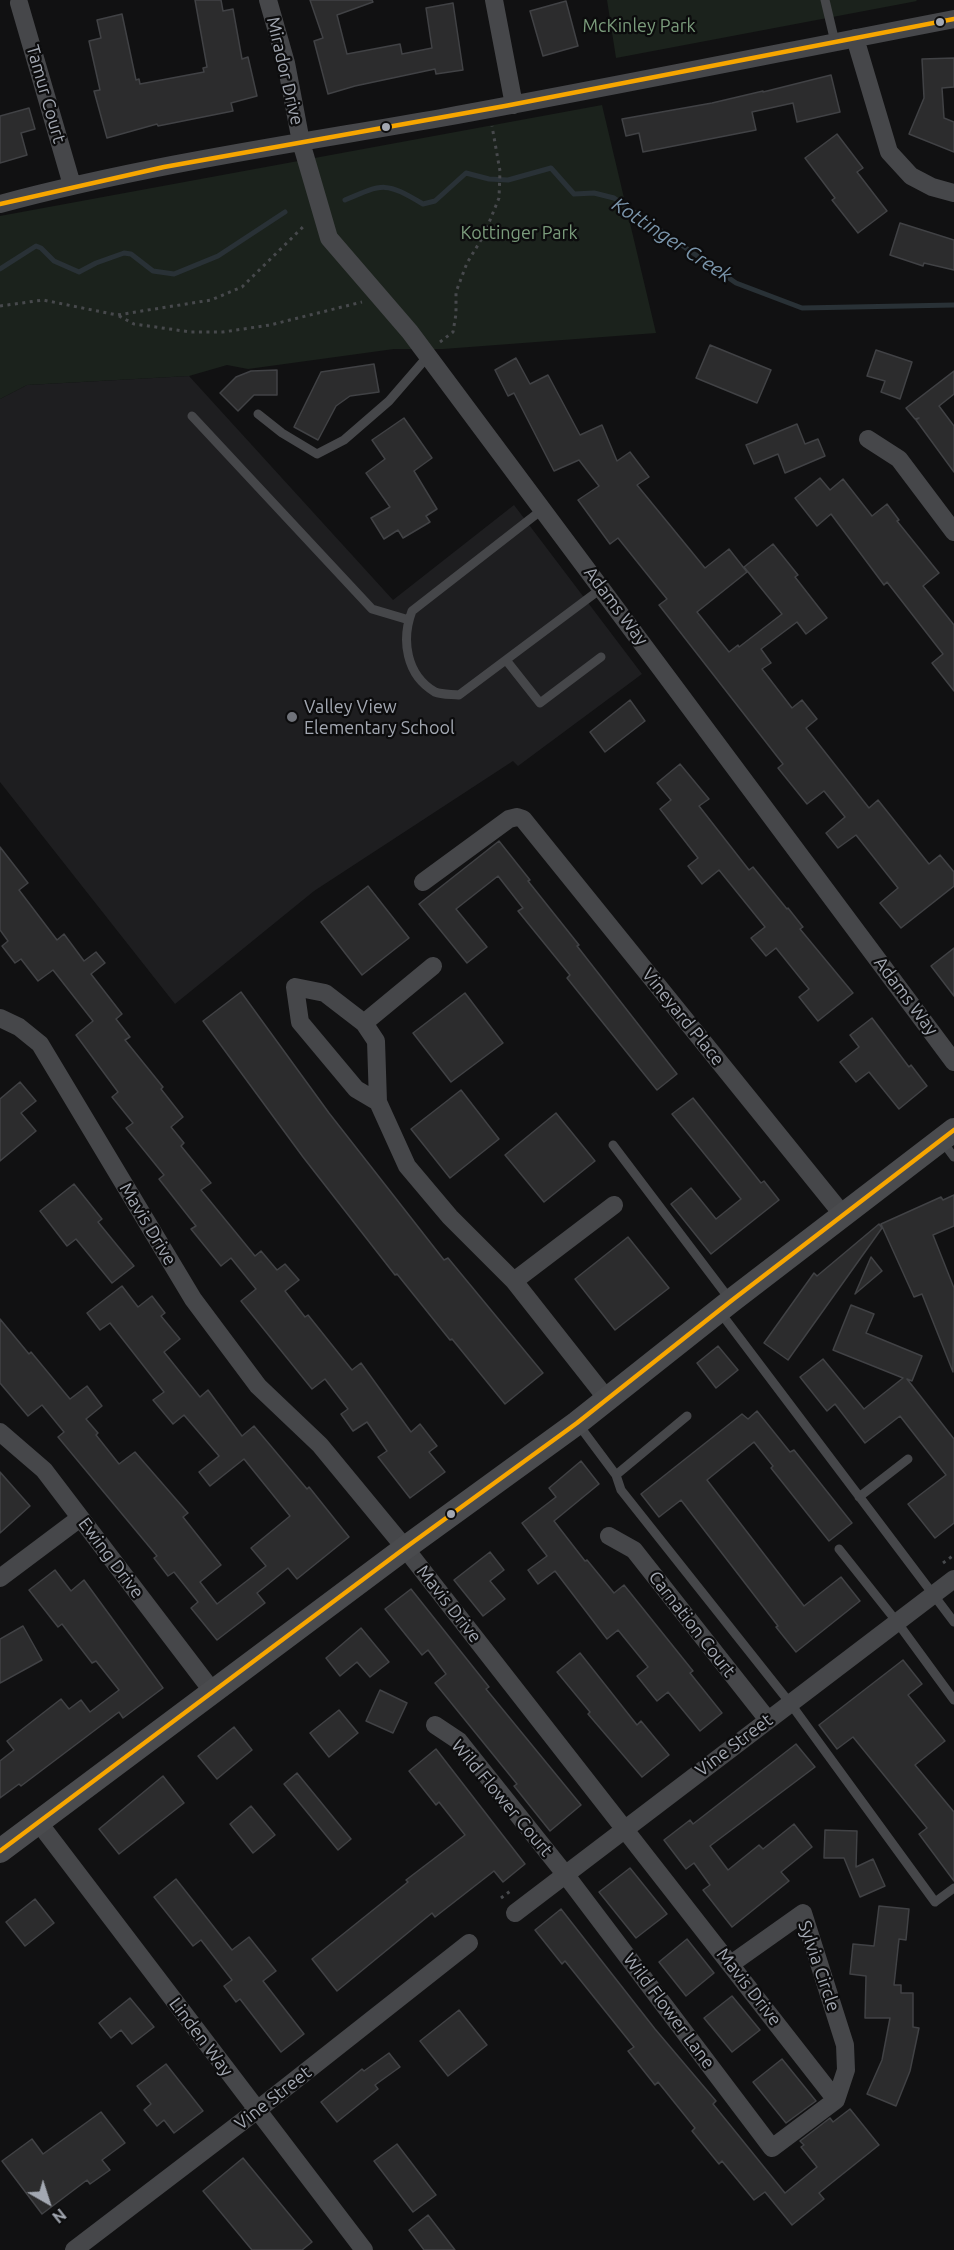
<!DOCTYPE html>
<style>
body{margin:0}
#map{position:relative;width:954px;height:2250px;overflow:hidden;background:#111112;font-family:Ubuntu,sans-serif}
canvas{display:block}
.north{position:absolute;left:18px;top:2172px;width:60px;height:60px;-webkit-text-stroke:4px #0c0c0d;paint-order:stroke;rotate:141deg;font-size:16px;font-weight:700;line-height:24px;text-align:center;color:#a3a8b2}
.north::after{content:'';display:block;margin:auto;width:21px;height:27px;background:#a3a8b2;clip-path:polygon(50% 0,100% 100%,50% 72%,0 100%)}
</style>
<div id="map">
<canvas width="954" height="2250"></canvas>
<div class="north">N</div>
</div>
<script>
const ctx = document.querySelector('canvas').getContext('2d');
ctx.lineJoin = 'round';
function fill(path, color) {
  ctx.fillStyle = color;
  ctx.fill(path, 'evenodd');
}
function stroke(path, color, width, dash) {
  ctx.strokeStyle = color;
  ctx.lineWidth = width;
  ctx.lineCap = dash ? 'butt' : 'round';
  ctx.setLineDash(dash || []);
  ctx.stroke(path);
}
function write(font, color, halo, rows, align = 'center') {
  ctx.font = font + ' Ubuntu,sans-serif';
  ctx.lineWidth = 4.5;
  ctx.setLineDash([]);
  ctx.textBaseline = 'middle';
  ctx.strokeStyle = halo;
  ctx.fillStyle = color;
  for (const [text, x, y, turn = 0] of rows) {
    ctx.save();
    ctx.translate(x, y);
    ctx.rotate((+turn || 0) * Math.PI / 180);
    ctx.textAlign = isNaN(turn) ? turn : align;
    if (halo) ctx.strokeText(text, 0, 0);
    ctx.fillText(text, 0, 0);
    ctx.restore();
  }
}
fill(new Path2D(`
 M189,376L393,600L514,505L642,674L518,766L513,761L314,891L175,1004L0,782V399L27,385Z`), '#1e1e20');
fill(new Path2D(`
 M607,0H916L917,1L616,58Z
 M602,105L656,333L443,349H394L248,369L227,365L189,376L27,385L0,399V216Z`), '#1b221c');
stroke(new Path2D(`
 M345,200C384,183 386,182 423,204L435,201L466,173L489,179L508,180L551,168L574,194L594,193L614,198L736,283L802,308L954,305
 M0,269L36,246L41,248L54,261L79,272L96,263L124,253L131,254L153,271L174,274L218,256L285,212`), '#293136', 5);
const building = new Path2D(`
 M195,0H221L223,11L233,9L242,59L248,57L257,96L231,103L233,111L158,126L157,124L107,138L94,91L100,90L89,41L101,38L97,20L122,14L136,80L139,79L140,84L204,72L203,68L207,67Z
 M310,0H372L373,2L337,15L347,54L400,44L402,54L432,48L426,8L453,3L463,70L436,74L435,69L355,86L328,94L314,41L323,38Z
 M566,1L578,46L543,56L530,11Z
 M954,58V87L942,88L944,118L954,122V152L909,134L924,98L922,59Z
 M831,75L840,112L797,122L793,103L752,112L756,130L643,152L639,133L626,136L622,119L712,103L763,91V92Z
 M29,108L35,129L21,133L27,155L0,163V116Z
 M837,134L863,168L857,172L887,211L858,233L832,200L835,198L805,158Z
 M900,223L954,240V270L924,263L923,266L890,255Z
 M710,345L771,370L757,403L696,378Z
 M876,350L912,362L900,399L881,392L885,381L867,376Z
 M516,358L530,384L548,375L580,435L602,425L617,461L630,452L649,477L637,485L705,568L729,549L747,572L697,612L729,652L738,645L739,647L782,614L744,567L773,544L798,575L795,577L827,618L806,634L797,622L761,649L771,663L762,669L792,708L802,700L817,719L806,728L869,808L878,800L929,864L940,855L954,872V886L901,928L880,903L898,888L856,835L838,848L826,833L845,817L824,791L807,804L778,768L783,764L659,605L667,599L618,538L610,544L578,500L599,486L579,460L554,471L514,393L508,396L495,370Z
 M374,364L379,392L350,396L336,406L318,440L294,427L321,372Z
 M277,370V395H254L238,411L220,393L236,377L251,371Z
 M954,371V394L939,406L954,426V472L916,420L919,418L915,419L906,408Z
 M404,418L432,458L414,471L437,509L426,516L430,522L403,538L398,530L384,539L371,518L390,507L366,473L385,459L372,440Z
 M797,424L805,444L818,439L825,456L785,473L778,454L754,464L746,445Z
 M820,478L830,490L843,479L872,516L887,504L899,520L897,521L939,573L923,586L954,625V691L932,663L943,654L887,582L884,585L831,514L817,526L795,498Z
 M630,700L645,721L605,752L590,732Z
 M680,764L709,799L699,806L749,870L753,867L787,909L788,908L803,927L800,929L853,993L818,1021L799,997L809,989L776,948L766,956L751,938L765,927L719,870L702,884L688,866L698,858L660,809L671,800L657,783Z
 M499,841L530,880L528,881L579,945L577,946L677,1074L657,1090L567,978L570,975L518,911L523,908L498,876L456,909L487,947L467,963L419,904Z
 M0,847L28,883L19,890L57,940L64,934L84,961L96,952L105,963L91,974L122,1014L116,1019L130,1037L125,1040L163,1087L161,1089L183,1117L171,1127L184,1143L181,1146L211,1183L201,1190L255,1256L261,1251L277,1270L285,1264L299,1280L285,1291L305,1317L308,1315L352,1370L361,1363L411,1432L420,1424L437,1446L429,1452L445,1472L410,1498L378,1457L387,1451L367,1422L353,1431L341,1414L348,1409L325,1379L312,1389L241,1301L256,1289L231,1258L221,1266L191,1229L196,1226L159,1179L164,1175L126,1128L133,1123L112,1097L118,1092L76,1035L93,1021L53,970L38,981L21,959L15,963L2,946L8,941L0,930Z
 M368,886L409,938L362,975L321,922Z
 M954,948V996L931,966Z
 M241,992L329,1113L444,1260L448,1258L543,1373L505,1404L452,1339L450,1340L397,1274L395,1275L303,1157L203,1021Z
 M465,993L503,1043L451,1082L413,1033Z
 M872,1018L909,1067L911,1065L927,1086L899,1109L869,1072L856,1082L840,1062L859,1047L850,1035Z
 M20,1082L36,1101L21,1113L36,1131L0,1161V1099Z
 M461,1090L499,1139L450,1178L411,1129Z
 M693,1098L761,1183L764,1181L779,1200L711,1254L671,1204L691,1188L716,1219L741,1199L672,1114Z
 M556,1113L595,1161L544,1202L505,1155Z
 M74,1184L102,1219L98,1222L134,1266L112,1283L76,1239L67,1246L40,1211Z
 M954,1195V1226L933,1235L954,1288L953,1372L922,1294L914,1297L881,1224L941,1197L943,1200Z
 M879,1224L882,1228L788,1360L764,1343L814,1273L817,1276Z
 M628,1237L669,1288L615,1330L575,1279Z
 M871,1257L882,1271L855,1294Z
 M122,1286L138,1307L152,1296L165,1313L161,1316L180,1339L164,1352L200,1397L208,1390L242,1436L254,1426L307,1489L309,1487L349,1537L297,1579L288,1568L257,1593L265,1603L217,1640L191,1608L198,1602L174,1572L168,1576L154,1558L157,1556L58,1437L64,1432L42,1405L28,1416L0,1383V1319L29,1354L31,1352L70,1399L87,1386L102,1406L86,1419L98,1433L96,1435L119,1464L135,1452L188,1513L183,1517L221,1565L200,1582L217,1604L266,1566L251,1548L290,1516L244,1459L210,1486L199,1472L219,1456L184,1415L173,1424L153,1400L164,1392L110,1323L100,1330L87,1313Z
 M851,1305L874,1314L866,1333L922,1356L912,1381L907,1379L954,1439V1523L935,1538L908,1504L946,1475L900,1416L865,1443L835,1404L827,1411L800,1377L823,1359L864,1409L903,1378L833,1350Z
 M718,1346L738,1370L716,1388L697,1363Z
 M757,1411L790,1452L794,1450L852,1523L829,1541L771,1468L773,1466L754,1442L707,1480L804,1606L841,1577L860,1601L796,1652L776,1627L778,1626L681,1500L659,1517L641,1494L742,1414L748,1419Z
 M581,1461L599,1484L554,1521L585,1561L587,1560L614,1593L624,1585L693,1671L690,1673L722,1713L700,1731L668,1692L657,1701L637,1676L648,1667L618,1630L607,1639L555,1571L538,1584L528,1570L547,1556L522,1523L556,1497L549,1488Z
 M0,1472L30,1506L0,1533Z
 M490,1552L504,1570L490,1581L505,1599L483,1616L454,1580Z
 M55,1570L71,1591L84,1580L163,1688L123,1718L119,1712L21,1786L19,1784L0,1798V1761L14,1750L7,1741L61,1699L69,1709L81,1700L90,1712L119,1690L96,1661L92,1663L62,1624L58,1627L29,1590Z
 M411,1589L489,1687L486,1689L581,1805L550,1831L514,1786L517,1784L435,1683L446,1674L428,1650L422,1655L385,1609Z
 M23,1626L42,1660L0,1683V1639Z
 M361,1628L389,1662L370,1677L357,1662L340,1676L326,1658Z
 M580,1653L637,1725L641,1721L669,1755L642,1777L588,1714L590,1712L557,1672Z
 M903,1660L922,1684L908,1695L945,1741L915,1765L954,1812V1881L919,1834L927,1828L853,1737L837,1749L819,1725Z
 M380,1690L407,1703L393,1733L366,1721Z
 M339,1710L358,1733L329,1757L310,1733Z
 M234,1727L252,1750L217,1779L198,1756Z
 M796,1744L815,1767L710,1846L728,1870L759,1845L763,1849L794,1824L812,1847L781,1872L789,1881L732,1927L703,1890L710,1885L694,1863L686,1869L664,1840L690,1820L693,1824Z
 M436,1749L525,1864L503,1882L494,1871L435,1917L432,1913L337,1991L312,1959L408,1882L406,1880L465,1835L439,1802L436,1805L409,1771Z
 M297,1773L351,1839L338,1850L284,1784Z
 M163,1776L184,1803L119,1854L99,1829Z
 M251,1806L275,1835L253,1853L230,1824Z
 M825,1830L857,1831L856,1867L873,1859L885,1886L860,1897L844,1858H824Z
 M630,1868L667,1914L636,1938L599,1892Z
 M176,1879L232,1950L249,1937L276,1971L263,1981L304,2034L281,2052L240,1999L236,2002L224,1986L232,1980L201,1940L193,1946L154,1897Z
 M35,1899L54,1923L25,1946L6,1922Z
 M879,1906L909,1909L906,1940L899,1939L894,1985H901V1993H913V2027L919,2028L910,2071L896,2106L867,2094L882,2060L890,2018H865L866,1976L850,1974L853,1944L874,1946Z
 M561,1909L655,2029L716,2101L713,2104L785,2193L817,2167L801,2147L804,2145L800,2141L830,2118L833,2122L850,2109L879,2145L819,2193L824,2199L792,2225L765,2192L754,2200L722,2161L719,2164L692,2131L695,2128L658,2082L655,2085L628,2051L634,2047L565,1961L562,1964L535,1930Z
 M687,1939L714,1973L686,1996L659,1962Z
 M732,1996L760,2030L732,2052L704,2018Z
 M130,1998L154,2027L132,2044L121,2030L111,2038L99,2023Z
 M459,2010L487,2045L448,2076L420,2041Z
 M389,2053L400,2067L375,2085L378,2089L337,2122L321,2102L362,2069L364,2071Z
 M782,2059L816,2101L786,2123L753,2082Z
 M166,2064L203,2111L174,2133L164,2120L157,2126L144,2110L151,2104L137,2086Z
 M101,2112L125,2143L102,2160L110,2170L90,2184L87,2180L42,2214L2,2161L32,2139L43,2154Z
 M397,2144L436,2195L413,2212L374,2161Z
 M243,2158L312,2242L302,2250H252L203,2191Z
 M428,2215L455,2250H424L409,2230Z`);
fill(building, '#2c2c2d');
stroke(building, '#414245', 1.5);
stroke(new Path2D(`
 M0,306L43,300L117,315L211,300L242,287L306,224
 M119,316L134,324L191,332H223L270,325L362,302
 M440,342L453,332L456,314V292L467,263L484,235L499,198L500,171L492,126
 M943,1563L954,1555
 M501,1898L513,1889`), '#47494c', 3, [3, 4.5]);
stroke(new Path2D(`
 M825,0L835,42
 M258,414L282,433L317,454L344,440L389,401L428,356
 M192,416L372,609L409,620
 M543,509L412,611C401,640 406,675 435,692C442,695 452,694 459,695L602,588
 M506,660L540,703L601,657
 M943,1142L954,1157
 M613,1145L731,1301
 M720,1312L954,1622
 M578,1424L616,1475L621,1490L790,1703L935,1902L954,1888
 M616,1475L687,1416
 M859,1497L908,1459
 M839,1549L897,1622L954,1700`), '#46474a', 9);
stroke(new Path2D(`
 M268,0L286,63L301,142L329,238L410,332L954,1062
 M494,0L514,105
 M19,3L72,185
 M855,38L889,152L911,176L932,187L954,193
 M0,204C145,165 293,144 441,118C612,87 783,52 954,19
 M868,439L899,459L954,532
 M423,882L509,819L517,817L523,819L843,1215
 M0,1018L19,1027L40,1044L193,1299L258,1386L320,1445L405,1548L836,2100
 M364,1023L433,966
 M378,1102L356,1089L300,1022L295,987L325,993L364,1023L376,1041L378,1102L407,1166L450,1217L514,1281L607,1399
 M514,1281L614,1205
 M0,1432L44,1470L213,1692
 M609,1536L634,1550L768,1720
 M0,1578L80,1518
 M435,1725L459,1741L565,1874L772,2148L836,2100
 M39,1823L364,2250
 M515,1913L954,1579
 M731,1964L803,1913L845,2045L846,2070L836,2100
 M74,2250L256,2111L469,1943`), '#46474a', 18);
stroke(new Path2D(`
 M0,1851L405,1548L577,1423L731,1301L954,1130`), '#4a4b4e', 24);
stroke(new Path2D(`
 M0,204L164,167L505,106L954,19
 M0,1851L405,1548L577,1423L731,1301L954,1130`), '#f7a600', 4.5);
for (const [x, y, r, color] of [
 [940,22,5,"#a3a8b2"],
 [386,127,5,"#a3a8b2"],
 [292,717,6,"#70737a"],
 [451,1514,5,"#a3a8b2"]
]) {
  const dot = new Path2D();
  dot.arc(x, y, r, 0, 2 * Math.PI);
  ctx.fillStyle = color;
  ctx.fill(dot);
  stroke(dot, '#0c0c0d', 2);
}
write('18px', '#7b9c7c', '#0c0c0d', [
 ["McKinley Park",639,26],
 ["Kottinger Park",519,233]
]);
write('18px', '#a3a8b2', '#0c0c0d', [
 ["Mirador Drive",285,71,77],
 ["Tamur Court",46,94,74],
 ["Adams Way",616,606,53],
 ["Adams Way",906,996,53],
 ["Vineyard Place",683,1017,51],
 ["Mavis Drive",148,1224,59],
 ["Ewing Drive",111,1558,53],
 ["Mavis Drive",449,1604,52],
 ["Carnation Court",692,1624,52],
 ["Vine Street",734,1745,-37],
 ["Wild Flower Court",502,1798,50],
 ["Sylvia Circle",819,1966,71],
 ["Mavis Drive",749,1987,52],
 ["Wild Flower Lane",669,2011,53],
 ["Linden Way",201,2037,53],
 ["Vine Street",273,2098,-38]
]);
write('18px', '#a3a8b2', '#0c0c0d', [
 ["Valley View",304,707],
 ["Elementary School",304,728]
], 'left');
write('italic 20px', '#7b96ac', '#0c0c0d', [
 ["Kottinger Creek",672,240,33]
]);
</script>
